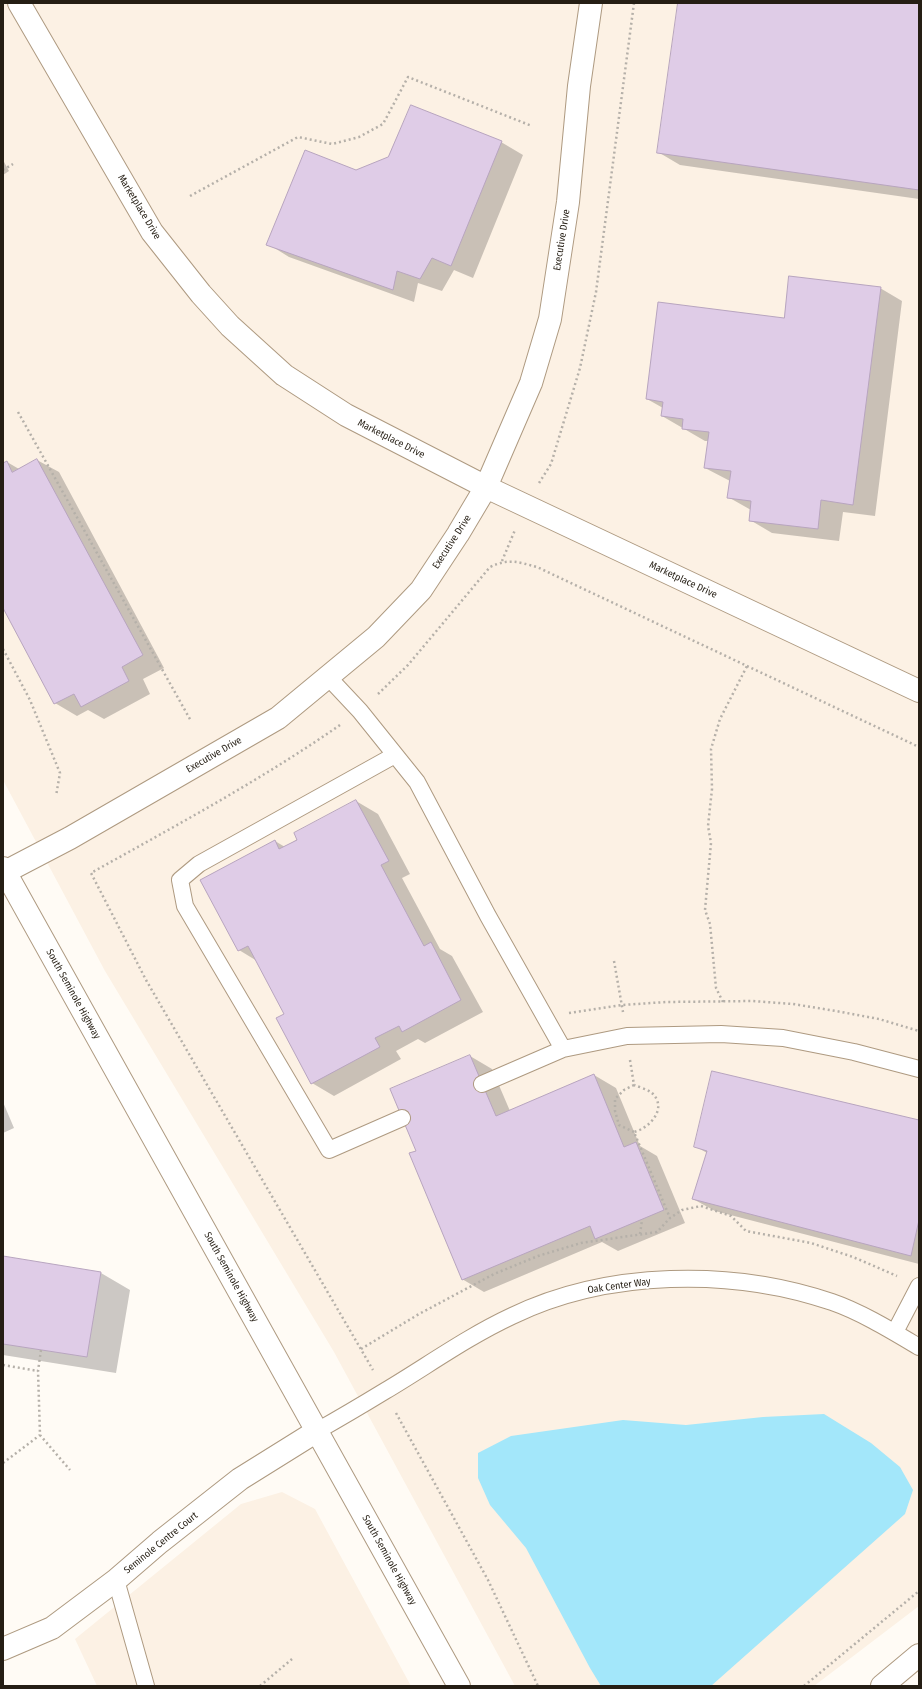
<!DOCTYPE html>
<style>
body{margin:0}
#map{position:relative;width:922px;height:1689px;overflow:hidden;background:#fffbf5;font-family:"Fira Sans Condensed",sans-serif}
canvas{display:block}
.frame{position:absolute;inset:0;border:4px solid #251e14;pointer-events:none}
</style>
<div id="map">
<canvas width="922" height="1689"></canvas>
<div class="frame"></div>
</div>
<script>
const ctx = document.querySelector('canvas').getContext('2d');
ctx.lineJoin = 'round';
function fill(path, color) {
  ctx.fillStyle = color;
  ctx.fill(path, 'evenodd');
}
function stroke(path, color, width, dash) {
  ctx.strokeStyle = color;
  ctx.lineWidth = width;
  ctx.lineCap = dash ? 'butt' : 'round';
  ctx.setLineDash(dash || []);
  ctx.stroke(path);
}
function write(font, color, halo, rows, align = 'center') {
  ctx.font = font + ' "Fira Sans Condensed",sans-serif';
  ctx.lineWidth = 3.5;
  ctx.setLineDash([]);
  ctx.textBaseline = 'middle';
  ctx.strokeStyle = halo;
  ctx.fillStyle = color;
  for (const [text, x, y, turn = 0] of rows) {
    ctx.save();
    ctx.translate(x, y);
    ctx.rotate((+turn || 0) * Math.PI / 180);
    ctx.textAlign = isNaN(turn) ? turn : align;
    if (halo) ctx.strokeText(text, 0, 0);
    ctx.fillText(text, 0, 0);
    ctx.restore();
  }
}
fill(new Path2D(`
 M3,3H919V1606L814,1686H515L334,1352L105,971L3,780Z
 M282,1492L315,1509L411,1686H97L75,1639L241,1504Z`), '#fcf1e4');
fill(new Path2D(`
 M824,1414L871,1443L900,1467L913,1490L905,1514L711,1686H601L590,1668L526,1548L490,1505L478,1478V1453L511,1436L623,1420L686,1425L763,1417Z`), '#a3e7fa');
fill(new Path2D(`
 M679,3H919V199L680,165L658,152Z
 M501,142L523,155L473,278L454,270L442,291L418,283L414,302L289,257L268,244Z
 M3,160L9,171L3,175Z
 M880,288L902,301L875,516L843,512L839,541L772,533L750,520L751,510L728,497L730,481L705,468L709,441H705L662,416L663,408L647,399L784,319Z
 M37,460L59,472L164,668L143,679L150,694L104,719L88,710L77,716L55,703L3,606V464L7,462L19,469Z
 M356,801L378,814L410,874L402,878L440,949L452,956L483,1012L425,1043L418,1039L396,1051L401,1059L334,1096L312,1083L285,1014L257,961L239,950L275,841L285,847Z
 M470,1056L492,1069L510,1111L594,1075L616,1088L640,1146L657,1156L685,1223L618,1251L602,1242L484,1292L462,1279L417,1151Z
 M3,1102L14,1128L3,1133Z
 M919,1121V1264L715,1211L693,1199L707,1153L695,1146Z
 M3,1257L101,1273L130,1290L116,1373L3,1355Z`), '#0003');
const building = new Path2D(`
 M678,3H919V190L657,153Z
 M411,105L502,141L451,266L432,258L420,279L397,271L393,290L266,245L305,150L356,170L388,157Z
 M789,276L881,287L853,505L821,500L818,529L749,521L751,501L727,498L731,471L704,468L709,432L682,429L683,419L661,416L663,402L646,399L658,302L784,318Z
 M37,459L143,655L122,667L129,681L81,707L74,694L54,704L3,608V463L7,461L12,472Z
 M356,800L389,861L381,865L424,946L431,942L461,1000L402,1032L399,1026L375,1038L380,1047L311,1084L276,1018L284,1014L248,946L238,951L200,880L275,840L279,849L297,840L294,833Z
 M470,1055L496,1116L594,1074L624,1147L636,1142L664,1210L595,1239L590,1226L462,1280L409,1153L416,1151L390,1089Z
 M712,1071L919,1120V1220L911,1256L692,1199L707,1151L694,1147Z
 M3,1256L101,1272L87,1357L3,1344Z`);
fill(building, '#dfcce7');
stroke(building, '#b8a5bf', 1);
const lane = new Path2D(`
 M329,678L360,711L417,782L488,916L563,1049L627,1036L721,1034L783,1038L854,1052L919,1069
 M395,755L199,864L180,880L185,906L329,1150L402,1118
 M482,1084L563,1049
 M895,1332L919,1286
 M317,1431C340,1418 362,1405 385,1391C427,1366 467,1337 512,1316C607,1270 732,1268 832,1302C861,1312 892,1331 919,1347
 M116,1580L146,1686`);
const street = new Path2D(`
 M19,3L152,232L201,294L230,326L284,375L346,415L486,487L919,691
 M3,873L70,838L278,718L376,637L421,590L458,534L486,487L531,383L550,319L568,202L579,86L591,3
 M3,1649L52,1628L116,1580L160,1542L240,1479L317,1431`);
const secondary = new Path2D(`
 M3,868L459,1686
 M882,1686L919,1655`);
stroke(lane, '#ae9a81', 18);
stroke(street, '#ae9a81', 24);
stroke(secondary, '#ae9a81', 24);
stroke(new Path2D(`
 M3,170L13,164
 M190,196L298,137L332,144L359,137L383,124L408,77L532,126
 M18,412L191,721
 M539,483L551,464L580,368L596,292L634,3
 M502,561L515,530
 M3,649L30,700L60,773L56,796
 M378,694L408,665L490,567C509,558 518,562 537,567L919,747
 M340,725C261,780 175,826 91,873L146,980L373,1370
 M614,961L623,1012
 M723,1002L716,988L710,924L705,910L711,843L708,826L712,789L711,749L720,719L747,666
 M569,1013L622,1005L666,1002L753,1001L793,1004L836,1011L879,1019L919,1031
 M630,1060L634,1085C639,1087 647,1089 652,1093C668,1108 650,1128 634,1132L670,1218
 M634,1085L624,1090L615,1099V1111L619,1125L634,1132
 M640,1234L642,1220
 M361,1349L419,1314L494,1274L538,1256L581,1243L657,1232L670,1218L682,1210L701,1206L731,1216L746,1231L811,1243L853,1257L897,1276
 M41,1350L38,1371L40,1435L70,1470
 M3,1365L38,1371
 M396,1413L488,1580L538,1686
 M3,1463L40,1435
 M260,1686L292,1659
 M804,1686L919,1591`), '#b5b0a9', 2.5, [2, 3]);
stroke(lane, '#fff', 16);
stroke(street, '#fff', 22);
stroke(secondary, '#fff', 22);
write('10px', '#251e14', '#fff', [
 ["Marketplace Drive",139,207,59],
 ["Executive Drive",562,240,-81],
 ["Marketplace Drive",391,439,27],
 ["Executive Drive",452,542,-57],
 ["Marketplace Drive",683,580,25],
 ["Executive Drive",214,755,-30],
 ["South Seminole Highway",73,994,61],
 ["South Seminole Highway",231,1277,61],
 ["Oak Center Way",619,1286,-8],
 ["Seminole Centre Court",161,1543,-39],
 ["South Seminole Highway",389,1560,61]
]);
</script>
